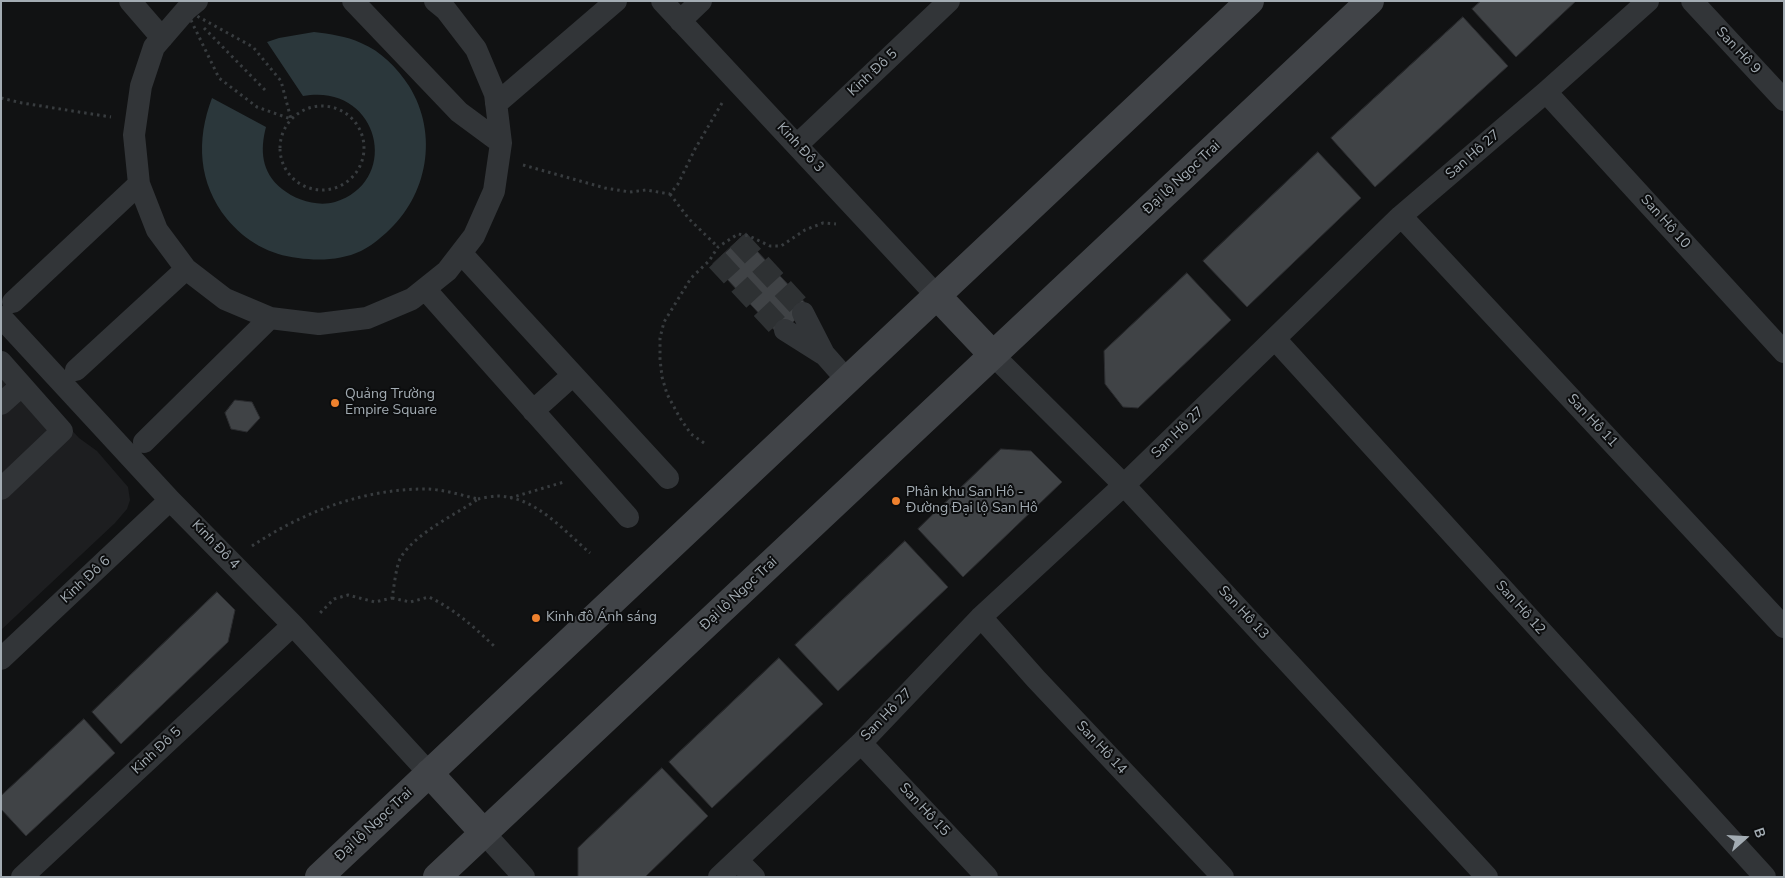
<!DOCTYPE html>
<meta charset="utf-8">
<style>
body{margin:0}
#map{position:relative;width:1785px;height:878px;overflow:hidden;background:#111213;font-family:"Nunito Sans",sans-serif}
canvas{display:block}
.frame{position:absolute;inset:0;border:2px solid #a3acb3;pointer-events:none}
.north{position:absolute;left:1720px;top:813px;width:50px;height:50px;-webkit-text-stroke:4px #0c0d0e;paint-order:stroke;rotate:71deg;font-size:14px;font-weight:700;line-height:20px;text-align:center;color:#a3acb3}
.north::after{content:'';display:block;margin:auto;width:18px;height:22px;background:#a3acb3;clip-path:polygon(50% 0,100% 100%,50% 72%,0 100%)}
</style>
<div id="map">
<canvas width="1785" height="878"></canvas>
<div class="frame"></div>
<div class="north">B</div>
</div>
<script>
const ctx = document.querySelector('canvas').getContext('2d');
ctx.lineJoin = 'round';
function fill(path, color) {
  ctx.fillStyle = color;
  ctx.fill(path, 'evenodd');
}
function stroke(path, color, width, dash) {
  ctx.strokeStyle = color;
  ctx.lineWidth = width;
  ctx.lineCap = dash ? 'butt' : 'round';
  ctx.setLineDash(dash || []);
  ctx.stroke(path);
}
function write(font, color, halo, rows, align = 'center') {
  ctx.font = font + ' "Nunito Sans",sans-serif';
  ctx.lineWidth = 4;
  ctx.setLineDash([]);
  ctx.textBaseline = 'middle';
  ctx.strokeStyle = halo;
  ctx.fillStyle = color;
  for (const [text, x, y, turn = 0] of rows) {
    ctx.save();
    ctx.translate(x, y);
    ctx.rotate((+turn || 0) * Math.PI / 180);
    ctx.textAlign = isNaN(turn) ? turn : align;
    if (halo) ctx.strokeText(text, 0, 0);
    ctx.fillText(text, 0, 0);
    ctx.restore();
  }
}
fill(new Path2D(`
 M1,354L79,438L97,451L128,487L130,500L127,509L115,523L1,630Z`), '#1d1e20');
fill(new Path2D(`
 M314,32C330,34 346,36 361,43C381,51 397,68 409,86C439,134 428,196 386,233C378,240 371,246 361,251C342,260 319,261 298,258C270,255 245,241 227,219C198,183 196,140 212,98L266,127C260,150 261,172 282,189C296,200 317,207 335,202C403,181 379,82 303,96L267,42L279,38Z`), '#2b373b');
const building = new Path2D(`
 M1481,1H1576L1516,57L1472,9Z
 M1463,17L1508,66L1375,187L1331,138Z
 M1318,152L1361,198L1247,307L1203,261Z
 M743,236L809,307L779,335L713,264Z
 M1187,273L1231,320L1138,408L1123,407L1105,384L1104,351Z
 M235,400L252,402L260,418L247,432L231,429L225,413Z
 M1001,449L1031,451L1062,482L963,577L918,529Z
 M905,541L948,587L838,691L795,645Z
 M217,592L235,610L228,642L121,744L92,712Z
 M779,658L823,704L712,808L669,762Z
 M84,719L115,753L26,836L1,809V796Z
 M662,768L708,816L645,877H578V848Z`);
fill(building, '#404346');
stroke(building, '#2b2c2f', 1);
stroke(new Path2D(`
 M738,240L799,306L803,313
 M717,260L780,328L785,330`), '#2e3133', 22, [22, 11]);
stroke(new Path2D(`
 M186,10L253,47L281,81L291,119L257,107L219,78Z
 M204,28L265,90
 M1,98L22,103L111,117
 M280 148a42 42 0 1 1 84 0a42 42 0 1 1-84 0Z
 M523,165L605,188L630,192L646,190L670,194L678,184L695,149L722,103
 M670,194L689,219L718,247
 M704,443L691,434L680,418L667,394L662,377L660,359V338L664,322L691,278L709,261L718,247L738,234L749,236L770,246H781L805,230L823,223L836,224
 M510,498L564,482
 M478,499C484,498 492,496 498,496C536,497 563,530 590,553
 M252,546C303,512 363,489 425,489C442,489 461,495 478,499C455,515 417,532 401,557C396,565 394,588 392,598L375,602L348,595L334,599L318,615
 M392,598L410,602L429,597C454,609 473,626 494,646`), '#383c3f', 3, [2.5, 4]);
stroke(new Path2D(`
 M130,1L162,38
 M197,1L186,10L154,47L141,86L134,135L139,184L157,230L186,269L225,299L270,318L319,324L367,318L412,299L447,271L474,236L494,191L501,143L495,94L476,49L446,10L435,1
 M353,1L459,112L501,143
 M662,1L937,296
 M1692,1L1784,100
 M680,21L701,1
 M1546,92L1784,352
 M496,104L616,1
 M797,145L949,1
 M1401,216L1784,627
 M461,253L668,478
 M425,289L628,517
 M13,302L139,184
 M803,313L824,354L847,380
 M1,317L170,500L293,625L429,773
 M785,330L823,354
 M1275,339L1765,877
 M993,355L1124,485L1487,877
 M1,362L62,431L1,489
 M76,370L186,269
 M1,404L21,386
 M533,411L573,375
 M144,442L270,318
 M981,617L1036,679L1223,877
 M1,659L170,500
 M861,743L987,877
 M484,833L524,877
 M737,860L754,877
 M22,877L293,625
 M719,877L861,743L981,617L1124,485L1401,216L1546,92L1648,1`), '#323538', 22);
stroke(new Path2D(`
 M937,296L993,355
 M429,773L484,833
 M319,877L1250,1
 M437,877L1370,1`), '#414448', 28);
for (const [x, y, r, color] of [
 [335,403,5,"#ee812e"],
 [896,501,5,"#ee812e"],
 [536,618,5,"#ee812e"]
]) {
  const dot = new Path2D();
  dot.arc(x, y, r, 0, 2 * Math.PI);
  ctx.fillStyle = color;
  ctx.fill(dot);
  stroke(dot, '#0c0d0e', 2);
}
write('14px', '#a3acb3', '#0c0d0e', [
 ["San Hô 9",1738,51,47],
 ["Kinh Đô 5",873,73,-43],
 ["Kinh Đô 3",800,148,47],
 ["San Hô 27",1473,155,-41],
 ["Đại lộ Ngọc Trai",1182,178,-43],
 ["San Hô 10",1665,222,48],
 ["San Hô 11",1592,421,47],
 ["San Hô 27",1178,433,-44],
 ["Kinh Đô 4",215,545,46],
 ["Kinh Đô 6",86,580,-43],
 ["Đại lộ Ngọc Trai",739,594,-43],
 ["San Hô 12",1520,608,48],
 ["San Hô 13",1243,613,47],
 ["San Hô 27",887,715,-46],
 ["San Hô 14",1101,748,47],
 ["Kinh Đô 5",157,751,-43],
 ["San Hô 15",924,810,47],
 ["Đại lộ Ngọc Trai",374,825,-43]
]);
write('14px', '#a3acb3', '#0c0d0e', [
 ["Quảng Trường",345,395],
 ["Empire Square",345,411],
 ["Phân khu San Hô -",906,493],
 ["Đường Đại lộ San Hô",906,509],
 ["Kinh đô Ánh sáng",546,618]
], 'left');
</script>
